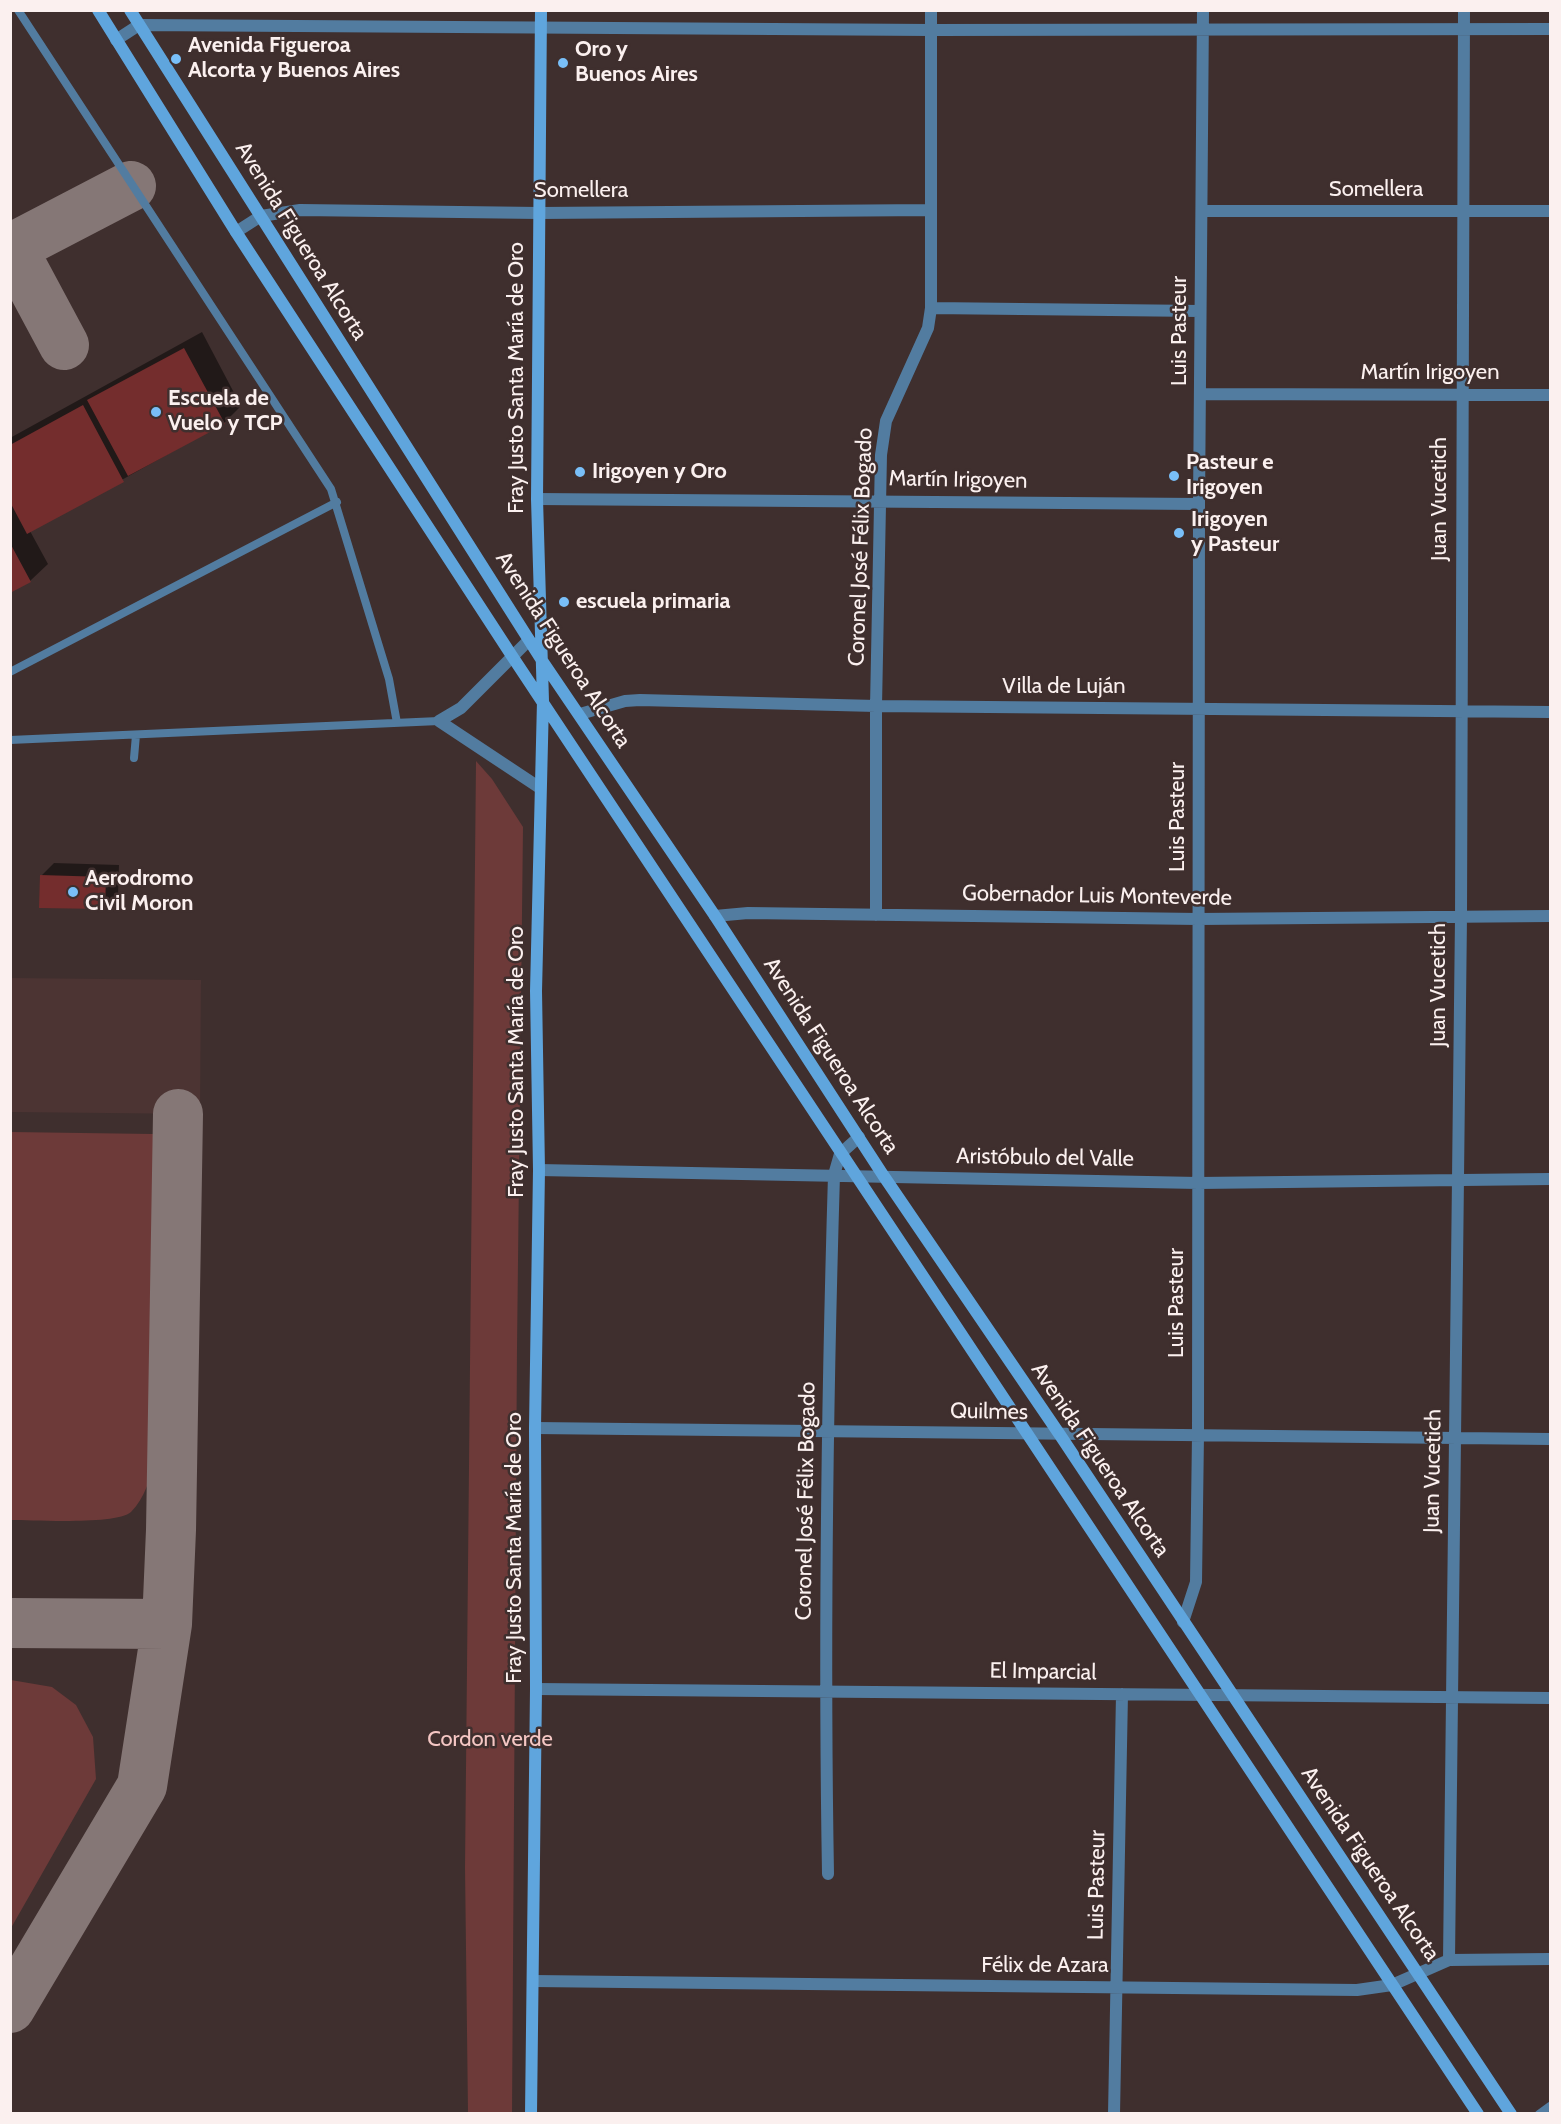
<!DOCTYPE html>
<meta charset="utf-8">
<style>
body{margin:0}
#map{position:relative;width:1561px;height:2124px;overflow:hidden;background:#3f2f2e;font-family:Cabin,sans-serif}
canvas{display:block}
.frame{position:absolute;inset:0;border:12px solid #fbf0ef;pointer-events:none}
</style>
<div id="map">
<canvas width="1561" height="2124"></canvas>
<div class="frame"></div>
</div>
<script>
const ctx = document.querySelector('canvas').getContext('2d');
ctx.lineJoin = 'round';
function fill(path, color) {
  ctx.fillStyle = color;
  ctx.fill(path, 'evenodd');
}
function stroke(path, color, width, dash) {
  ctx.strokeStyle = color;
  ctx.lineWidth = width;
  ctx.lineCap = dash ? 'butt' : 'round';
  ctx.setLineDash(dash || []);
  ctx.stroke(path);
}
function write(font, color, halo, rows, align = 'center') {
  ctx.font = font + ' Cabin,sans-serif';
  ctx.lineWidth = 5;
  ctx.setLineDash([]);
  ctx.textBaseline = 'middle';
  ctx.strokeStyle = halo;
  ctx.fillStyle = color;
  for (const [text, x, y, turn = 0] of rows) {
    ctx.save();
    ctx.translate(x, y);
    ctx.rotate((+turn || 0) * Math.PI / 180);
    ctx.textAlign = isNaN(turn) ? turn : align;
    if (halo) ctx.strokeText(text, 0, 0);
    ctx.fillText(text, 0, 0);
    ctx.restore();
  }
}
fill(new Path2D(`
 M11,978L201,980L200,1114L11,1112Z`), '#4c3433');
fill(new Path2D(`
 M476,761L492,779L523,827L517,1348L512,2114L468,2113L465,1867Z
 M11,1132L153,1134L155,1461C150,1478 145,1498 131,1512C117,1525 34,1520 11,1520Z
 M11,1680L52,1687L76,1705L93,1737L96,1779L11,1928Z`), '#6d3a39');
fill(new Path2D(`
 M202,332L241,406L224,423L30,531L48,564L30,581L10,592V438Z
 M54,863L119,865L118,895L105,908L41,876Z`), '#0007');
stroke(new Path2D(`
 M12,248L64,345
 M10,249L131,186
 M10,1623L167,1624
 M10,2008L142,1786L167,1624L171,1530L178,1114`), '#857776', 50);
fill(new Path2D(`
 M184,348L225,424L128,476L87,400Z
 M83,405L124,482L27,534L10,502V445Z
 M10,543L31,582L10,593Z
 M40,875L106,877L105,909L39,908Z`), '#742d2d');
stroke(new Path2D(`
 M18,10L331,489L389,679L397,723
 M10,672L337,502
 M10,740L439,721
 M134,758L136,735
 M1539,2114L1550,2106`), '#527ca0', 8);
stroke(new Path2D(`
 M116,40L139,25L931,30L1550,29
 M1202,211H1550
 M236,232L261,216L300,210L539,213L931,210
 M931,308L1200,311
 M1201,394L1550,395
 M537,499L1199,504
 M580,714L625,701L640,700L876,706L1550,712
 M439,721L461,708L529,640
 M439,721L540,788
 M876,915V706L881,455L886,421L928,328L931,308V10
 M715,916L748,913L1198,919L1550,916
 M539,1170L1198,1183L1550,1179
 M535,1428L1550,1439
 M1183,1622L1196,1582L1198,1435L1199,504L1203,10
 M536,1689L1550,1698
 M828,1874C824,1641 827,1408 834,1175L840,1154L859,1137
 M1449,1960L1461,917L1464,10
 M533,1981L1357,1990L1392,1985L1449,1960L1550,1959
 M1114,2114L1122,1694`), '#527ca0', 12);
stroke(new Path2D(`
 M98,10L236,232L512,656L1478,2114
 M130,10L543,662L715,916L883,1175L1060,1435L1511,2114
 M531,2114L536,1689L535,1428L539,1170L536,991L543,701L537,499L541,10`), '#5fa5dd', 12);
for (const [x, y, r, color] of [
 [176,59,6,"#79bff8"],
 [563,63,6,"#79bff8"],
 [156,412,6,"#79bff8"],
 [580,472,6,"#79bff8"],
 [1174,476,6,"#79bff8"],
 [1179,533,6,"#79bff8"],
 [564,602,6,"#79bff8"],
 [73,892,6,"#79bff8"]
]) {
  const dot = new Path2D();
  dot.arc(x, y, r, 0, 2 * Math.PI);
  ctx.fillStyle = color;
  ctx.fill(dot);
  stroke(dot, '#3f2f2e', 2);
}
write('bold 22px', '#fbf0ef', '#3f2f2e', [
 ["Avenida Figueroa",188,46],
 ["Alcorta y Buenos Aires",188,71],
 ["Oro y",575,50],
 ["Buenos Aires",575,75],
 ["Escuela de",168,399],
 ["Vuelo y TCP",168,424],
 ["Pasteur e",1186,463],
 ["Irigoyen",1186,488],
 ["Irigoyen y Oro",592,472],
 ["Irigoyen",1191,520],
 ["y Pasteur",1191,545],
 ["escuela primaria",576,602],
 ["Aerodromo",85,879],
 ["Civil Moron",85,904]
], 'left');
write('22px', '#fbf0ef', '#3f2f2e', [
 ["Somellera",1376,190],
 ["Somellera",581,191],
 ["Avenida Figueroa Alcorta",301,241,58],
 ["Luis Pasteur",1180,331,-90],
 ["Martín Irigoyen",1430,373],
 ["Fray Justo Santa María de Oro",517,378,-90],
 ["Martín Irigoyen",958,480,1],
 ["Juan Vucetich",1440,499,-90],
 ["Coronel José Félix Bogado",861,547,-88],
 ["Avenida Figueroa Alcorta",563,650,57],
 ["Villa de Luján",1064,687],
 ["Luis Pasteur",1178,817,-90],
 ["Gobernador Luis Monteverde",1097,896,1],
 ["Juan Vucetich",1439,985,-90],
 ["Avenida Figueroa Alcorta",831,1056,57],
 ["Fray Justo Santa María de Oro",517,1062,-90],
 ["Aristóbulo del Valle",1045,1158,1],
 ["Luis Pasteur",1177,1303,-90],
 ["Quilmes",989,1412,1],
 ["Avenida Figueroa Alcorta",1100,1460,56],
 ["Juan Vucetich",1433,1471,-89],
 ["Coronel José Félix Bogado",806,1501,-89],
 ["Fray Justo Santa María de Oro",515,1548,-90],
 ["El Imparcial",1043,1672,1],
 ["Avenida Figueroa Alcorta",1370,1864,56],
 ["Luis Pasteur",1097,1885,-89],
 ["Félix de Azara",1045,1966]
]);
write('22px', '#f5c7c4', '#3f2f2e', [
 ["Cordon verde",490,1740]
]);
</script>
